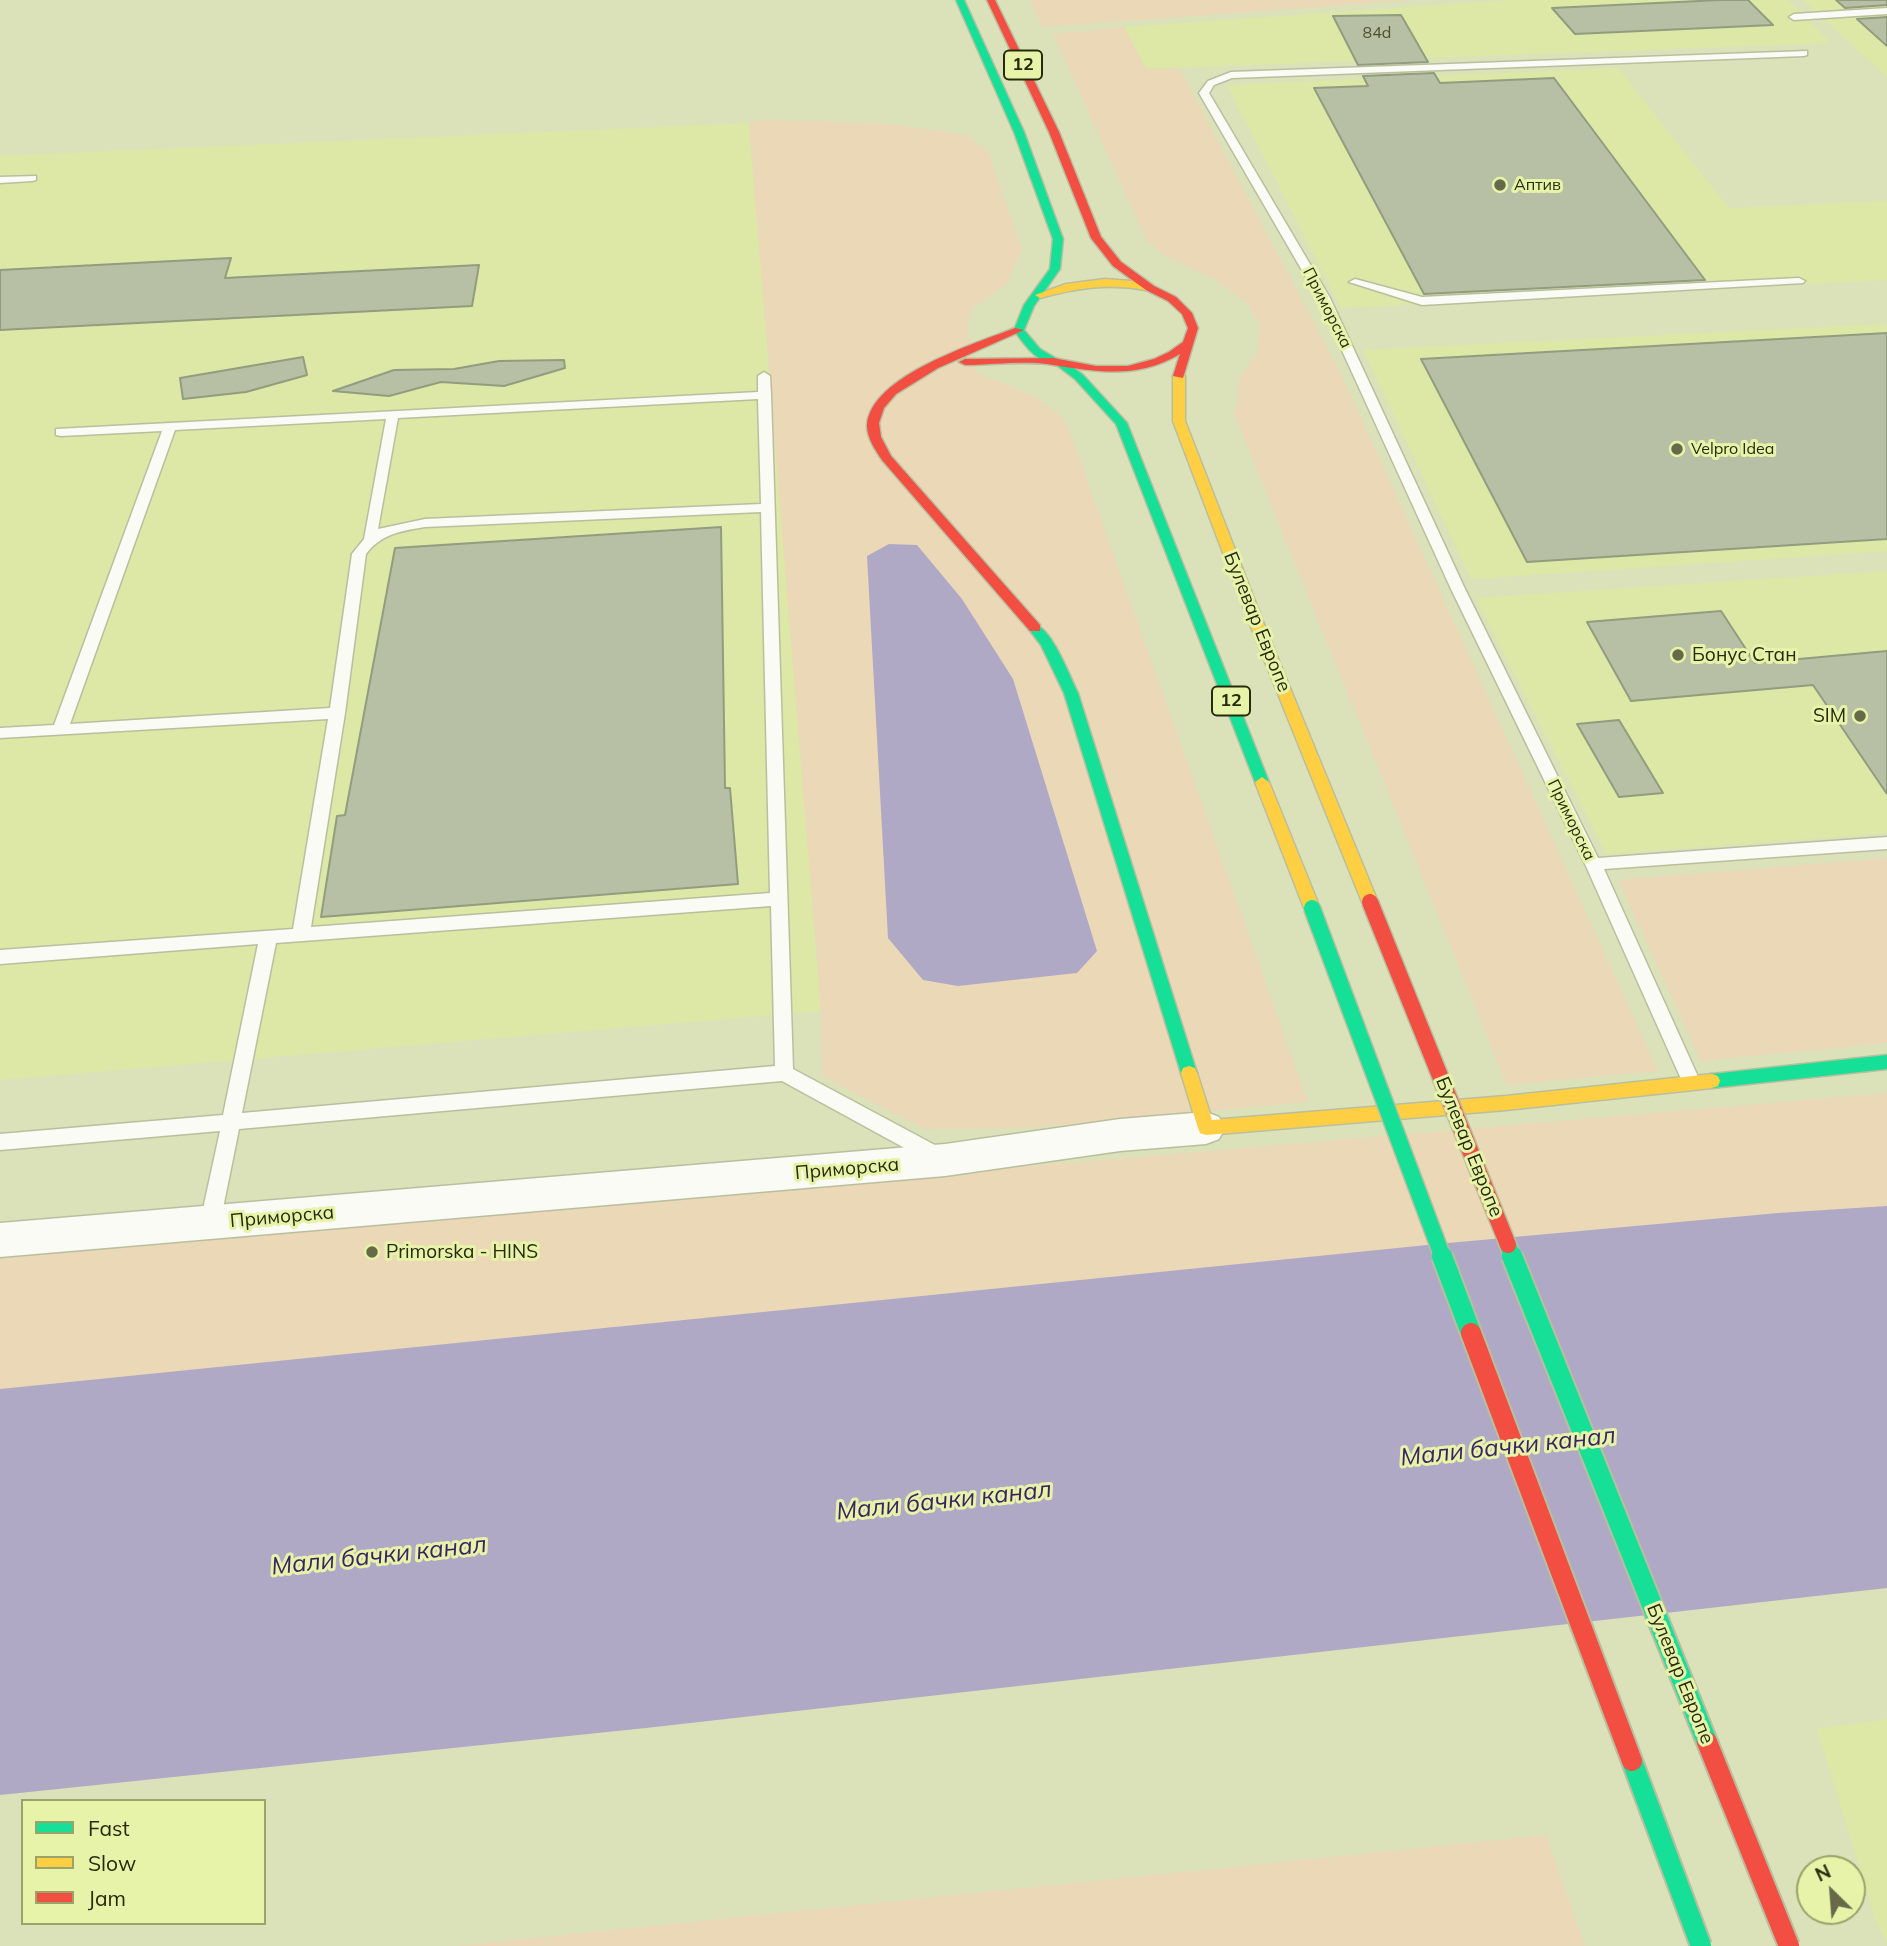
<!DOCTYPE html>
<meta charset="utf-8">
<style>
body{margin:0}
#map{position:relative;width:1887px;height:1946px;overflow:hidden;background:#dbe2b9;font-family:Mulish,sans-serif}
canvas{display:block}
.legend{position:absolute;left:21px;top:1799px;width:245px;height:126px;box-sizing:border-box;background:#e7f3a8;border:2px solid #9aa36a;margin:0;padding:9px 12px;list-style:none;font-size:21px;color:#272a0c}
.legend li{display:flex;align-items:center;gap:14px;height:35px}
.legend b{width:35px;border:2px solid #9aa36a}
.north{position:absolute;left:1796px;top:1855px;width:70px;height:70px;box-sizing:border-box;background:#e7f3a8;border:2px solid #9aa36a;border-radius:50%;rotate:335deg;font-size:19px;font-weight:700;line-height:28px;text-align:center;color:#272a0c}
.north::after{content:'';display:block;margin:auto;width:24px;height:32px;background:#666a49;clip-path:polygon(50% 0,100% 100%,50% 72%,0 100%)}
</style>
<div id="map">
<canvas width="1887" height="1946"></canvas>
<ul class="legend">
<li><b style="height:9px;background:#16e098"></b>Fast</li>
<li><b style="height:9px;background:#ffcf43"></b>Slow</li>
<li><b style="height:9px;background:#f24e42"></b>Jam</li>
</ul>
<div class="north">N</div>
</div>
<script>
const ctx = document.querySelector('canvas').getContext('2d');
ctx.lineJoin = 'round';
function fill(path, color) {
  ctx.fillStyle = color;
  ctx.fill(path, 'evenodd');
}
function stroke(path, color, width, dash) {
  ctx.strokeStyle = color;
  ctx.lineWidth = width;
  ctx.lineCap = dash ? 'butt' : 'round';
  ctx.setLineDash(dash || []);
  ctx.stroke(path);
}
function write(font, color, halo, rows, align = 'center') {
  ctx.font = font + ' Mulish,sans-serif';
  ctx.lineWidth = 6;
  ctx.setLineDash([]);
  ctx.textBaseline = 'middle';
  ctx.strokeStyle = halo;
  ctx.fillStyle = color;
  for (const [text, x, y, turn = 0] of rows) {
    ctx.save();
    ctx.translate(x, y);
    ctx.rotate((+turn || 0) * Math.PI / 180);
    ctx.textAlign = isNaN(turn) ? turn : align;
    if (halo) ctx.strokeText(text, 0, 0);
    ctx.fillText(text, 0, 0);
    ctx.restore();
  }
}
fill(new Path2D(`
 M1512,0H1788L1831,43L1146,69L1124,27Z
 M1803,0H1887V77Z
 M1618,68L1729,208L1887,201V280L1341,308L1227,85Z
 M749,123L821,1011L0,1080V156Z
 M1887,324V551L1471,579L1363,350Z
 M1887,571V833L1606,854L1476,598Z
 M1887,1719V1943L1876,1921L1817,1729Z`), '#dde7a6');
fill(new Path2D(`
 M1029,0H1415L1042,27Z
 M1124,27L1146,69H1180L1341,374L1658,1071L1507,1085L1235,416L1240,376L1257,354L1260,325L1248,304L1216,280L1167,257L1147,241L1053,34Z
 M761,120L881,123L967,135L988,152L1022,249L1006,285L972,308L967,326L977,373L1038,398L1066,421L1308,1102L1027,1128L925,1129L822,1076L821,1011L749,123ZM888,938L958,986L923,980Z
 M1887,858V1043L1701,1061L1618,880Z
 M1887,1093V1206L1539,1235L0,1389V1254Z
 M1546,1835L1585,1946H455Z`), '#ead8b7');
fill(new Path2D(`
 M889,544L917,545L962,599L1013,679L1097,951L1077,973L958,986L923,980L888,938L867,556Z
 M1887,1206V1588L646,1728L0,1795V1389L1437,1244L1778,1213Z`), '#b0a9c5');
const building = new Path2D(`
 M1720,0H1748L1773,25L1575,34L1552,8Z
 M1836,0H1887V5L1845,8Z
 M1401,15L1428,62L1358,65L1333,16Z
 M1887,17V46L1857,19Z
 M1434,73L1440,83L1554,78L1705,280L1424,294L1314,88L1368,86L1363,76Z
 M231,258L225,278L479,265L472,306L0,330V270Z
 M1887,333V539L1527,562L1421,359Z
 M303,357L307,375L246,392L183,399L180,378Z
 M564,360L565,368L504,386L441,382L389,396L333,391L394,370L454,369L499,361Z
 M721,527L725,788H730L738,884L321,917L337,816L345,815L395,548Z
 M1721,611L1755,663L1887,651V794L1813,685L1631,701L1587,622Z
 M1619,720L1663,793L1619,797L1577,724Z`);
fill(building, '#b7c0a4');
stroke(building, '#929d7f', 2);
const lane = new Path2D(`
 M1887,8V14L1794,20L1789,17L1794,14Z
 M1807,51V55L1804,56L1232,78L1214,85L1209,93L1330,298L1465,589L1598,858L1887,837V849L1604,869L1700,1081L1698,1086L1691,1089L1684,1086L1682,1081L1585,864L1451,589L1318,298L1199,93L1208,81L1231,72Z
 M36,176V180L32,181L0,183V177Z
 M1799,278L1805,281L1803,283L1422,305L1349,282L1355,279L1422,297Z
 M764,372L770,376L771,395L793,1069L946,1151L949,1157L946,1163L939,1165L932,1163L782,1081L239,1129L220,1223L217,1229L210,1232L203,1229L200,1223L220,1131L0,1150V1134L223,1115L258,944L0,964V950L293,929L328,719L0,738V728L54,725L162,431L61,436L56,435V429L758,392V376ZM758,399L761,504L425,519L378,529L398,418ZM386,419L364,539L352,554L330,708L70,724L175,430ZM761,512L770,893L311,927L345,713L366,554C381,534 401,531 425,527ZM771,906L775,1066L242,1113L276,943Z`);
const street = new Path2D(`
 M1206,1112L1219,1117L1225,1128L1219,1139L1206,1144L1120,1151L945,1176L0,1257V1223L945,1144L1120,1119Z`);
const fast = new Path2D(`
 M956,0H964L1024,132L1063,239L1060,269L1034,306L1024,330L1040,349L1057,359V363C1038,365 1024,344 1014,330L1024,305L1050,269L1053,239L1014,132Z
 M1058,362H1066L1083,375L1127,423L1269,782L1267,786H1257L1255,782L1116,424L1075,379L1058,366Z
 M1035,624C1053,631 1069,675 1078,693L1197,1073L1195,1078L1189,1080L1183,1078L1181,1073L1064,693L1041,645L1028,628Z
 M1887,1055V1069L1712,1088L1706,1086L1704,1081L1706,1076L1712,1074Z`);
const slow = new Path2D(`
 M1105,279L1132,281L1151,287L1146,290C1108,283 1077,288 1040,298L1035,295L1066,284Z
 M1179,373L1185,376V421L1267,632L1378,902L1375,906H1365L1362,902L1253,632L1173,421V376Z
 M1262,777L1269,782L1320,908L1317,912H1307L1304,908L1255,782Z
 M1189,1066L1195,1068L1197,1073L1212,1120L1506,1096L1712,1074L1718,1076L1720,1081L1718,1086L1712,1088L1506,1110L1206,1135L1200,1133L1198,1128L1181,1073L1183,1068Z`);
const jam = new Path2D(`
 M987,0H995L1059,132L1101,237L1121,262L1154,286L1176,297L1192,313L1198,328L1183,378L1173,376L1180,354C1138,379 1098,372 1053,365C1029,360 990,365 965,365L959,362L965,359L1053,358L1096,366H1128L1154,359L1169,352L1183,342L1188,328L1182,314L1168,301L1146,290L1113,266L1091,238L1049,132Z
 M1015,328L1024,330L938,368L896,394L884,408L879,423L881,437L891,456L1040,625V631H1030L882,460C876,451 867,438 867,426C869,376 977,343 1015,328Z`);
stroke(lane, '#b9bf9e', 3);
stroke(street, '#b9bf9e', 3);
stroke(fast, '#b9bf9e', 3);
stroke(slow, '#b9bf9e', 3);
stroke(jam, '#b9bf9e', 3);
fill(lane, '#fafbf4');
fill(street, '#fafbf4');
fill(fast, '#16e098');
fill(slow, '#ffcf43');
fill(jam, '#f24e42');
const fastBridgeFar1 = new Path2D(`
 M1312,908L1443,1258
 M1508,1245L1513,1258`);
const fastBridge = new Path2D(`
 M1442,1256L1471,1333
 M1512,1256L1707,1742
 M1632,1761L1701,1946`);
const jamBridgeFar1 = new Path2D(`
 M1370,902L1508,1245`);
const jamBridge = new Path2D(`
 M1471,1333L1632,1761
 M1707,1742L1789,1946`);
stroke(fastBridgeFar1, '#b9bf9e', 19, []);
stroke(fastBridge, '#b9bf9e', 24, []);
stroke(jamBridgeFar1, '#b9bf9e', 19, []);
stroke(jamBridge, '#b9bf9e', 24, []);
stroke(fastBridgeFar1, '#16e098', 16);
stroke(fastBridge, '#16e098', 20);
stroke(jamBridgeFar1, '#f24e42', 16);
stroke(jamBridge, '#f24e42', 20);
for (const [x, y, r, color] of [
 [1500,185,7,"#666a49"],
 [1677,449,7,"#666a49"],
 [1678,655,7,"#666a49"],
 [1860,716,7,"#666a49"],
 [372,1252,7,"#666a49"]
]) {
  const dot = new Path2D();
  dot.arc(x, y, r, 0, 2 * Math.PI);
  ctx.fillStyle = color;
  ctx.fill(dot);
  stroke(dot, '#e7f3a8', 2.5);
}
write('16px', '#4b5032', null, [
 ["84d",1377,33]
]);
write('16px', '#272a0c', '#e7f3a8', [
 ["Аптив",1514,185],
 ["Velpro Idea",1691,449]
], 'left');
write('16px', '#272a0c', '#e7f3a8', [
 ["Приморска",1327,308,63],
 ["Приморска",1571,820,64]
]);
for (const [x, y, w] of [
 [1023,65,38],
 [1231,701,38]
]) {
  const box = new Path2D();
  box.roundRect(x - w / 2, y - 14.5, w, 29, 5);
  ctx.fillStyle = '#e7f3a8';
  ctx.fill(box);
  stroke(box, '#272a0c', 2);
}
write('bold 18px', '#272a0c', null, [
 ["12",1023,65],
 ["12",1231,701]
]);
write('19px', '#272a0c', '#e7f3a8', [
 ["Булевар Европе",1257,622,68],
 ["Булевар Европе",1469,1147,68],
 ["Приморска",847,1169,-5],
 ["Приморска",282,1217,-5],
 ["Булевар Европе",1680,1674,68]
]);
write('19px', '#272a0c', '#e7f3a8', [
 ["Бонус Стан",1692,655],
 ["SIM",1846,716,"right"],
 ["Primorska - HINS",386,1252]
], 'left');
write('italic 24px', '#3a2267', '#e7f3a8', [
 ["Мали бачки канал",1508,1447,-6],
 ["Мали бачки канал",944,1501,-6],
 ["Мали бачки канал",379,1556,-6]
]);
</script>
